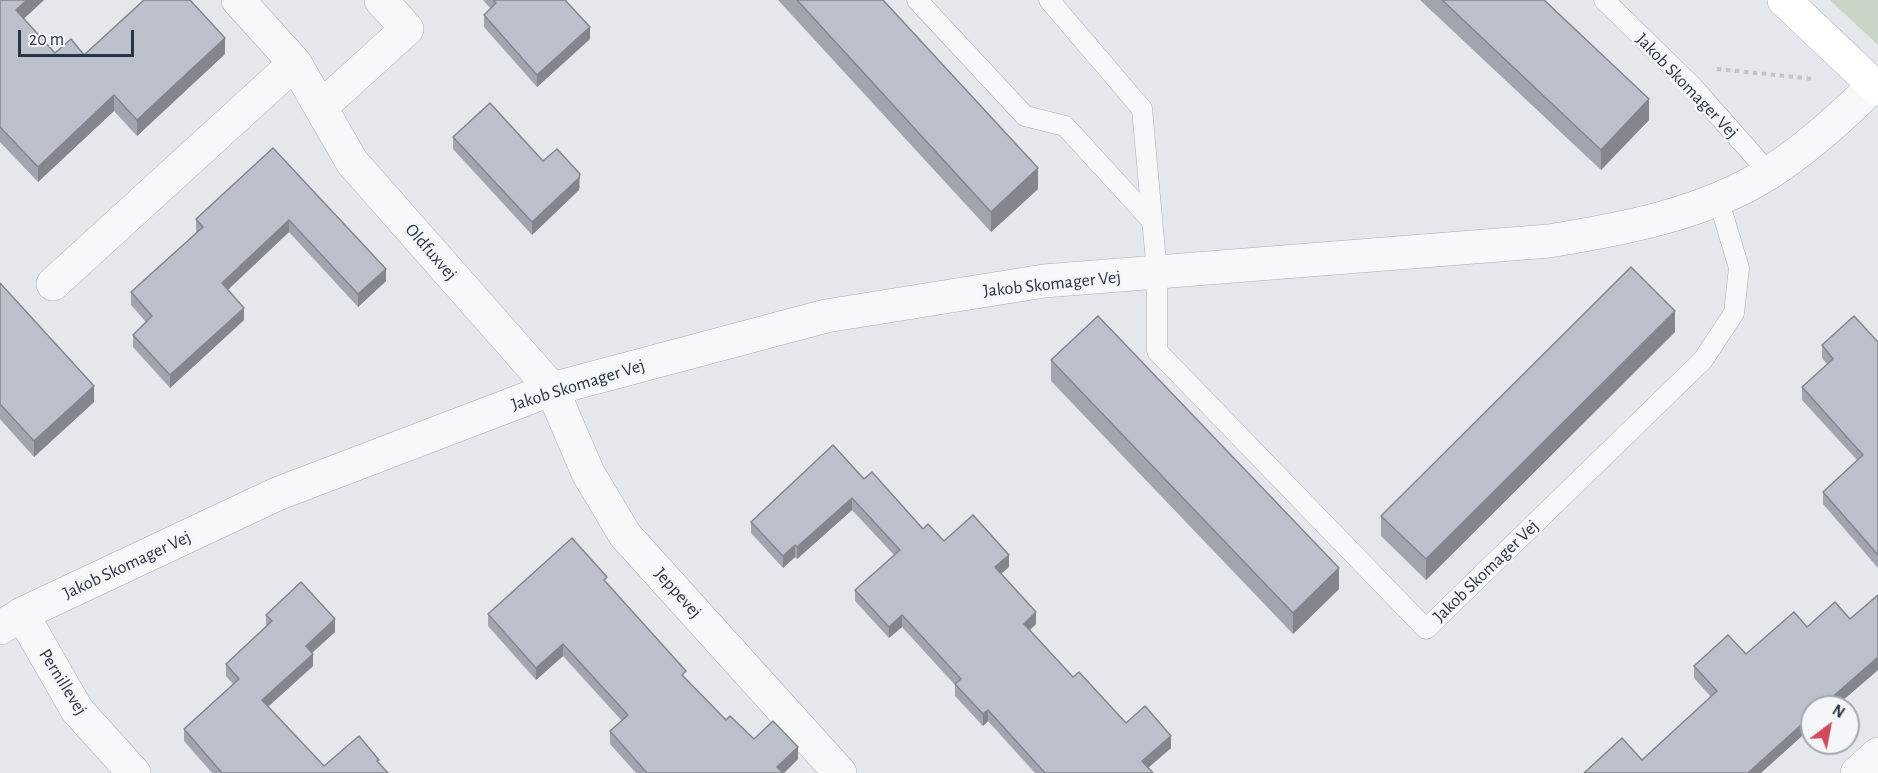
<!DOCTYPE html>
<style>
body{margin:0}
#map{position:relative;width:1878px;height:773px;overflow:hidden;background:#e4e7ec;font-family:"Alegreya Sans",sans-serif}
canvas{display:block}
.north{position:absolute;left:1800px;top:695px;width:60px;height:60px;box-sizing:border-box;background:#f4f6f9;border:2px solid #a4a8b1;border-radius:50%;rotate:32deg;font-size:16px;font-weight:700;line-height:24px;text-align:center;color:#2b3445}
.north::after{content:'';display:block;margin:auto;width:21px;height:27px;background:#d1495b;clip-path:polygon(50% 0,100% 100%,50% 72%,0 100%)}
.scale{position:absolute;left:18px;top:30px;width:116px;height:27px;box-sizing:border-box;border:3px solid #2b3445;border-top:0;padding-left:8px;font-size:18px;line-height:21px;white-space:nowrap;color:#2b3445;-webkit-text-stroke:4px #f4f6f9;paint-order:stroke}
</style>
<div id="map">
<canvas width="1878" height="773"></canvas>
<div class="north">N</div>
<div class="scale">20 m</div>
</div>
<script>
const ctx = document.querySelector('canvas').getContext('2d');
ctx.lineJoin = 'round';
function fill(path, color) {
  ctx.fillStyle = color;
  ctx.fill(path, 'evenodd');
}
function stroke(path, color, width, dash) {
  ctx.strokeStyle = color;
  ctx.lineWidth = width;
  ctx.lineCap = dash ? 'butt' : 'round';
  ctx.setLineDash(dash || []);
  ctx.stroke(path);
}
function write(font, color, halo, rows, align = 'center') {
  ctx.font = font + ' "Alegreya Sans",sans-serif';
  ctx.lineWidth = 5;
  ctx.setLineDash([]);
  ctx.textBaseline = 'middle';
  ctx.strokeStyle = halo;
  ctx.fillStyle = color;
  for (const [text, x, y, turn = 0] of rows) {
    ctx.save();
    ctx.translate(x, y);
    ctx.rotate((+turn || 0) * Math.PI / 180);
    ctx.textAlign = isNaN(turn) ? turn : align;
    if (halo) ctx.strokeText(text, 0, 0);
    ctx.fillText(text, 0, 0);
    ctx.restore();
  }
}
fill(new Path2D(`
 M1831,0H1878V45L1831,1Z`), '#c9d6c5');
const lane = new Path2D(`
 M917,0L1025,116L1065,126L1152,221
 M1049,0L1142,109L1157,273V351L1426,629L1703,360L1734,313L1739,268L1718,198
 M1604,0L1693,87L1769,173`);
const street = new Path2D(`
 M238,0L295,63L352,162L552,389L588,473L625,535L840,773
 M321,107L407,29L381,0
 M53,284L295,63
 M22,614L77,710L134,773
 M0,628L22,614L277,494L552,389L826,316L1044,281L1549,241C1623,229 1704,214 1769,173C1808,148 1842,117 1874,85
 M1857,773L1878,754`);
const secondary = new Path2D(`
 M1784,0L1878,89`);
stroke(lane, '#a9aeb7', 21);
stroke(street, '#a9aeb7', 34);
stroke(secondary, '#a9aeb7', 34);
stroke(new Path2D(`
 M1717,69L1814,79`), '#c2c5cb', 4, [4.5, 4.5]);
stroke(lane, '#f7f8fa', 20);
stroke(street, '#f7f8fa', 33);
stroke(secondary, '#fff', 33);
fill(new Path2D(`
 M0,0H44L23,19L55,53L84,55L225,54L137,136L114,111L38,182L0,142Z
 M483,0H565L590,39L537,87L484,27V15L491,9Z
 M778,0H883L1038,189L991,232Z
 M1420,0H1544L1649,120L1601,170Z
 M453,137L543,161L580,186L579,190L532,235L453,149Z
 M273,148L386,281L358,307L289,232L228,290L244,320L170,388L133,347V335L146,322L131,305V292L196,233V219Z
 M0,283L94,402L34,457L0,419Z
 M1675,332L1426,580L1381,536V516Z
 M1878,342V568L1823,504V492L1857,460L1802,400V387L1827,364L1822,358V345Z
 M1051,360L1339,589L1293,634L1051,381Z
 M864,479L923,529L944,541L1009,567L1001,574L1036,624L1030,630L1073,677L1126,723L1171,748L1148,768L1153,773H1035L988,721L983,726L955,696V685L902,627L889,638L855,601V590L894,555L852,510L797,559L795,557L783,568L751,533V522Z
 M607,585L686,679L726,720L754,739L798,759L784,773H636L610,744V731L622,721L563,656L536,680L488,626V614Z
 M1878,595V670L1835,707L1642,760L1711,697L1694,678V666L1746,654L1807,627L1850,619Z
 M266,615L335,632L312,653L313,666L268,707L324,766L379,764L388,773H212L184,741V729L233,684L226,676V664L266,627Z`), '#a1a5ae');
fill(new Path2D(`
 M27,0H44L16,26V10Z
 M590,27V39L537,87V75Z
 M225,38V54L137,136V120Z
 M114,95V111L38,182V167Z
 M1649,99V120L1601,170V150Z
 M1038,168V189L991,232V212Z
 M580,174L579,190L532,235V222Z
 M289,220V232L222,295V283Z
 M386,269V281L358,307V294Z
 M244,308V320L170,388V375Z
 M1675,311V332L1426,580V559Z
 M94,386V402L34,457V441Z
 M852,498V510L797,559V547Z
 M795,545V557L783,568V556Z
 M1009,555V567L995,579V567Z
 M1339,568V589L1293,634V613Z
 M1036,612V624L1024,635V624Z
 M902,615V627L889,638V627Z
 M335,619V632L306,658V646Z
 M563,644V656L536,680V668Z
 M313,654V666L262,712V700Z
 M1878,657V670L1835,707H1821Z
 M988,710V721L983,726V714Z
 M1812,715V727L1761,773H1748Z
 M1171,736V748L1142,773V761Z
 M798,747V759L784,773L777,767Z`), '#83868d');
const building = new Path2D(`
 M0,0H27L16,10L55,53L71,39L84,55L144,0H190L225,38L137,120L114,95L38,167L0,127Z
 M493,0H565L590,27L537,75L484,15L496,3Z
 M797,0H883L1038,168L991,212Z
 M1442,0H1544L1649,99L1601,150Z
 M490,103L543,161L557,149L580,174L579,178L532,222L453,137Z
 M273,148L386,269L358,294L289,220L222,283L244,308L170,375L133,335L152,316L131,292L203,227L196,219Z
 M1631,267L1675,311L1426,559L1381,516Z
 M0,283L94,386L34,441L0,404Z
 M1098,316L1339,568L1293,613L1051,360Z
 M1854,316L1878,342V555L1823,492L1863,455L1802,387L1833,359L1822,345Z
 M833,445L864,479L872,472L923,529L928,524L944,541L973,515L1009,555L995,567L1036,612L1024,624L1073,677L1079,672L1126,723L1145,706L1171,736L1142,761L1153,773H1045L988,710L983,714L955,684L961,679L902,615L889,627L855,590L900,550L852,498L797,547L795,545L783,556L751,522Z
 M572,538L607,577L604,580L686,671L682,675L726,720L730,716L754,739L773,721L798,747L777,767L783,773H647L610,731L628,715L563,644L536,668L488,614Z
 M301,582L335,619L306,646L313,654L262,700L324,766L359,736L379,760L377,761L388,773H222L184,729L239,679L226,664L272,621L266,615Z
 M1878,595V657L1821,707H1812V715L1748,773H1584L1622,738L1642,760L1717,691L1694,666L1728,635L1746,654L1794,612L1807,627L1835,602L1850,619Z`);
fill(building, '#bbc0ca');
stroke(building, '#83868d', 1.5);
write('18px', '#2b3445', '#f4f6f9', [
 ["Jakob Skomager Vej",1687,86,46],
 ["Oldfuxvej",431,252,49],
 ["Jakob Skomager Vej",1052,284,-6],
 ["Jakob Skomager Vej",578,385,-17],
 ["Jakob Skomager Vej",127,565,-25],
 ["Jakob Skomager Vej",1486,571,-44],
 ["Jeppevej",678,593,48],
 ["Pernillevej",63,682,58]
]);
</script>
